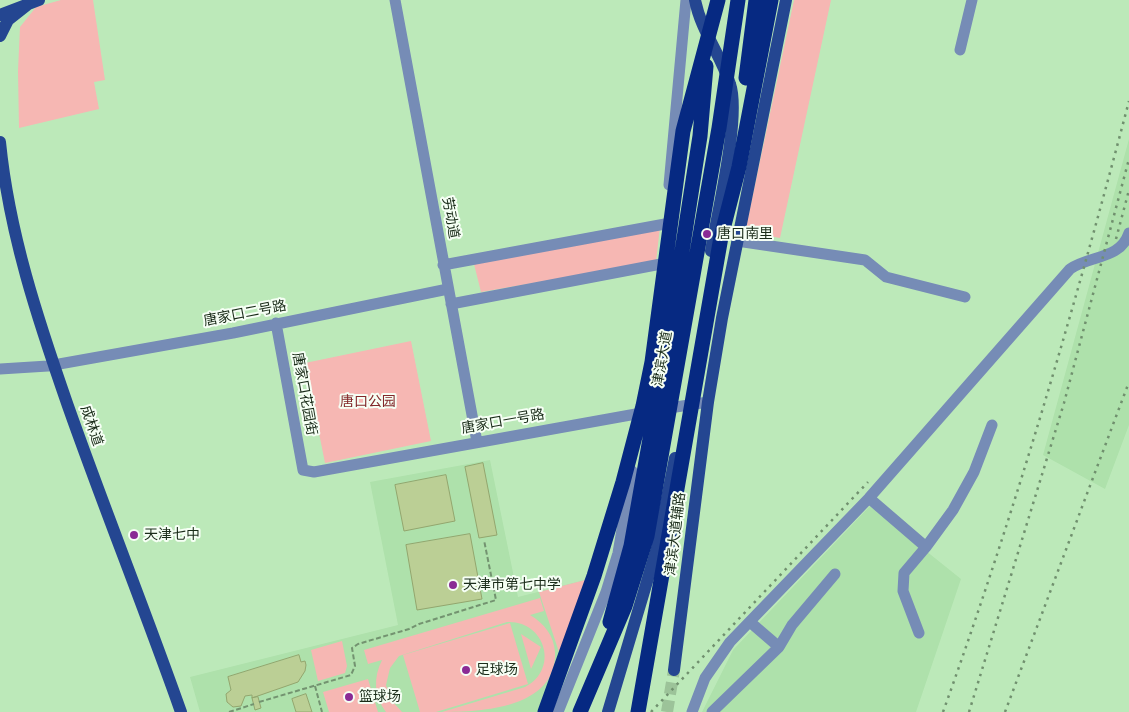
<!DOCTYPE html>
<meta charset="utf-8">
<style>
body{margin:0}
canvas{display:block;background:#bce9b9}
</style>
<canvas width="1129" height="712"></canvas>
<script>
const ctx = document.querySelector('canvas').getContext('2d');
ctx.lineJoin = 'round';
function fill(path, color) {
  ctx.fillStyle = color;
  ctx.fill(path, 'evenodd');
}
function stroke(path, color, width, dash) {
  ctx.strokeStyle = color;
  ctx.lineWidth = width;
  ctx.lineCap = dash ? 'butt' : 'round';
  ctx.setLineDash(dash || []);
  ctx.stroke(path);
}
function write(font, color, halo, rows, align = 'center') {
  ctx.font = font + ' "Varela Round","Noto Sans SC",sans-serif';
  ctx.lineWidth = 4;
  ctx.setLineDash([]);
  ctx.textBaseline = 'middle';
  ctx.strokeStyle = halo;
  ctx.fillStyle = color;
  for (const [text, x, y, turn = 0] of rows) {
    ctx.save();
    ctx.translate(x, y);
    ctx.rotate((+turn || 0) * Math.PI / 180);
    ctx.textAlign = isNaN(turn) ? turn : align;
    if (halo) ctx.strokeText(text, 0, 0);
    ctx.fillText(text, 0, 0);
    ctx.restore();
  }
}
fill(new Path2D(`
 M1129,139V425L1105,489L1043,455Z
 M490,460L518,597L589,579L539,712H200L190,677L398,625L370,482Z
 M870,506L961,579L916,712H702L733,650Z`), '#aee1ab');
fill(new Path2D(`
 M61,0H93L105,80L94,82L99,109L19,128L18,71L20,27L36,7Z
 M794,0H831L780,238L745,232Z
 M660,227L656,262L481,292L474,264Z
 M411,341L431,441L325,463L305,363Z
 M589,579L560,655L539,592Z
 M540,598L544,611L530,615C544,623 554,636 555,652C557,708 482,712 442,712L525,687C560,669 545,620 507,622L399,656L390,668L386,685L391,700L402,712H386C374,696 373,678 382,660L368,664L364,650Z
 M510,623L528,684L436,712H420L403,655Z
 M521,634L541,647L531,669Z
 M342,641L347,666L345,673L318,681L311,650Z
 M368,679L378,712H329L323,692Z`), '#f6b7b3');
const building = new Path2D(`
 M483,463L497,535L479,538L465,467Z
 M446,475L455,521L404,531L395,485Z
 M470,534L482,599L417,610L406,545Z
 M299,655L301,662L305,661L306,665L305,671L298,682L252,698V695L245,696L241,706L233,707L227,702L226,694L231,690L228,677Z
 M306,694L312,712H296L292,699Z
 M258,697L261,708L255,710L252,698Z`);
fill(building, '#bbcf95');
stroke(building, '#93a66e', 1);
stroke(new Path2D(`
 M667,712L674,670`), '#9cc399', 12, [12, 6]);
stroke(new Path2D(`
 M315,686L322,712
 M259,702L351,675L355,666L352,648L358,644L409,629L419,624L496,600L484,540
 M229,712L254,704`), '#739370', 2, [5, 2.5]);
stroke(new Path2D(`
 M395,0L477,442
 M960,50L972,0
 M669,185L686,0
 M737,241L865,260L886,277L965,297
 M443,265L665,224
 M451,304L661,264
 M276,323L303,470L314,472L647,412
 M0,369L48,366L233,333L448,289
 M663,409L708,402
 M869,498L926,547L953,510L974,472L992,425
 M750,622L779,647
 M919,633L903,591L904,573L926,547
 M558,712L606,592L618,553L632,471
 M692,712L705,678L730,642L869,498L1070,269C1090,255 1120,260 1129,233
 M712,712L779,647L792,625L835,574`), '#768cb6', 11);
stroke(new Path2D(`
 M695,0C701,31 721,55 730,84C741,116 717,214 711,251
 M0,15L39,0
 M0,36L8,20L27,5
 M0,142C9,233 38,320 68,406C104,508 145,610 181,712
 M674,670L708,402L722,318L786,0
 M608,712L657,548L675,458`), '#244691', 12);
stroke(new Path2D(`
 M746,78L756,0
 M721,237L739,167L771,0`), '#062982', 15);
stroke(new Path2D(`
 M1116,239L1129,190
 M651,712L868,482
 M943,712C1015,512 1075,307 1129,101
 M969,712L1064,403L1129,159
 M1005,712L1129,382`), '#70906e', 2.5, [2.5, 5]);
stroke(new Path2D(`
 M610,622L631,546L673,309L700,136L706,66
 M545,712L594,576L623,482L643,406L652,362L683,131L718,0
 M580,712L625,606L647,536L719,128L738,0
 M638,712L721,237`), '#062982', 15);
for (const [x, y, r, color] of [
 [707,234,5,"#8a2b95"],
 [134,535,5,"#8a2b95"],
 [453,585,5,"#8a2b95"],
 [466,670,5,"#8a2b95"],
 [349,697,5,"#8a2b95"]
]) {
  const dot = new Path2D();
  dot.arc(x, y, r, 0, 2 * Math.PI);
  ctx.fillStyle = color;
  ctx.fill(dot);
  stroke(dot, '#f6fff5', 2);
}
write('14px', '#1a2c19', '#f6fff5', [
 ["劳动道",450,218,80],
 ["唐家口二号路",245,314,-11],
 ["津滨大道",663,359,-80],
 ["唐家口花园街",304,394,80],
 ["唐家口一号路",503,422,-10],
 ["成林道",91,426,71],
 ["津滨大道辅路",676,534,-83]
]);
write('14px', '#1a2c19', '#f6fff5', [
 ["唐口南里",717,234],
 ["天津七中",144,535],
 ["天津市第七中学",463,585],
 ["足球场",476,670],
 ["篮球场",359,697]
], 'left');
write('14px', '#82282a', '#f6fff5', [
 ["唐口公园",368,402]
]);
</script>
